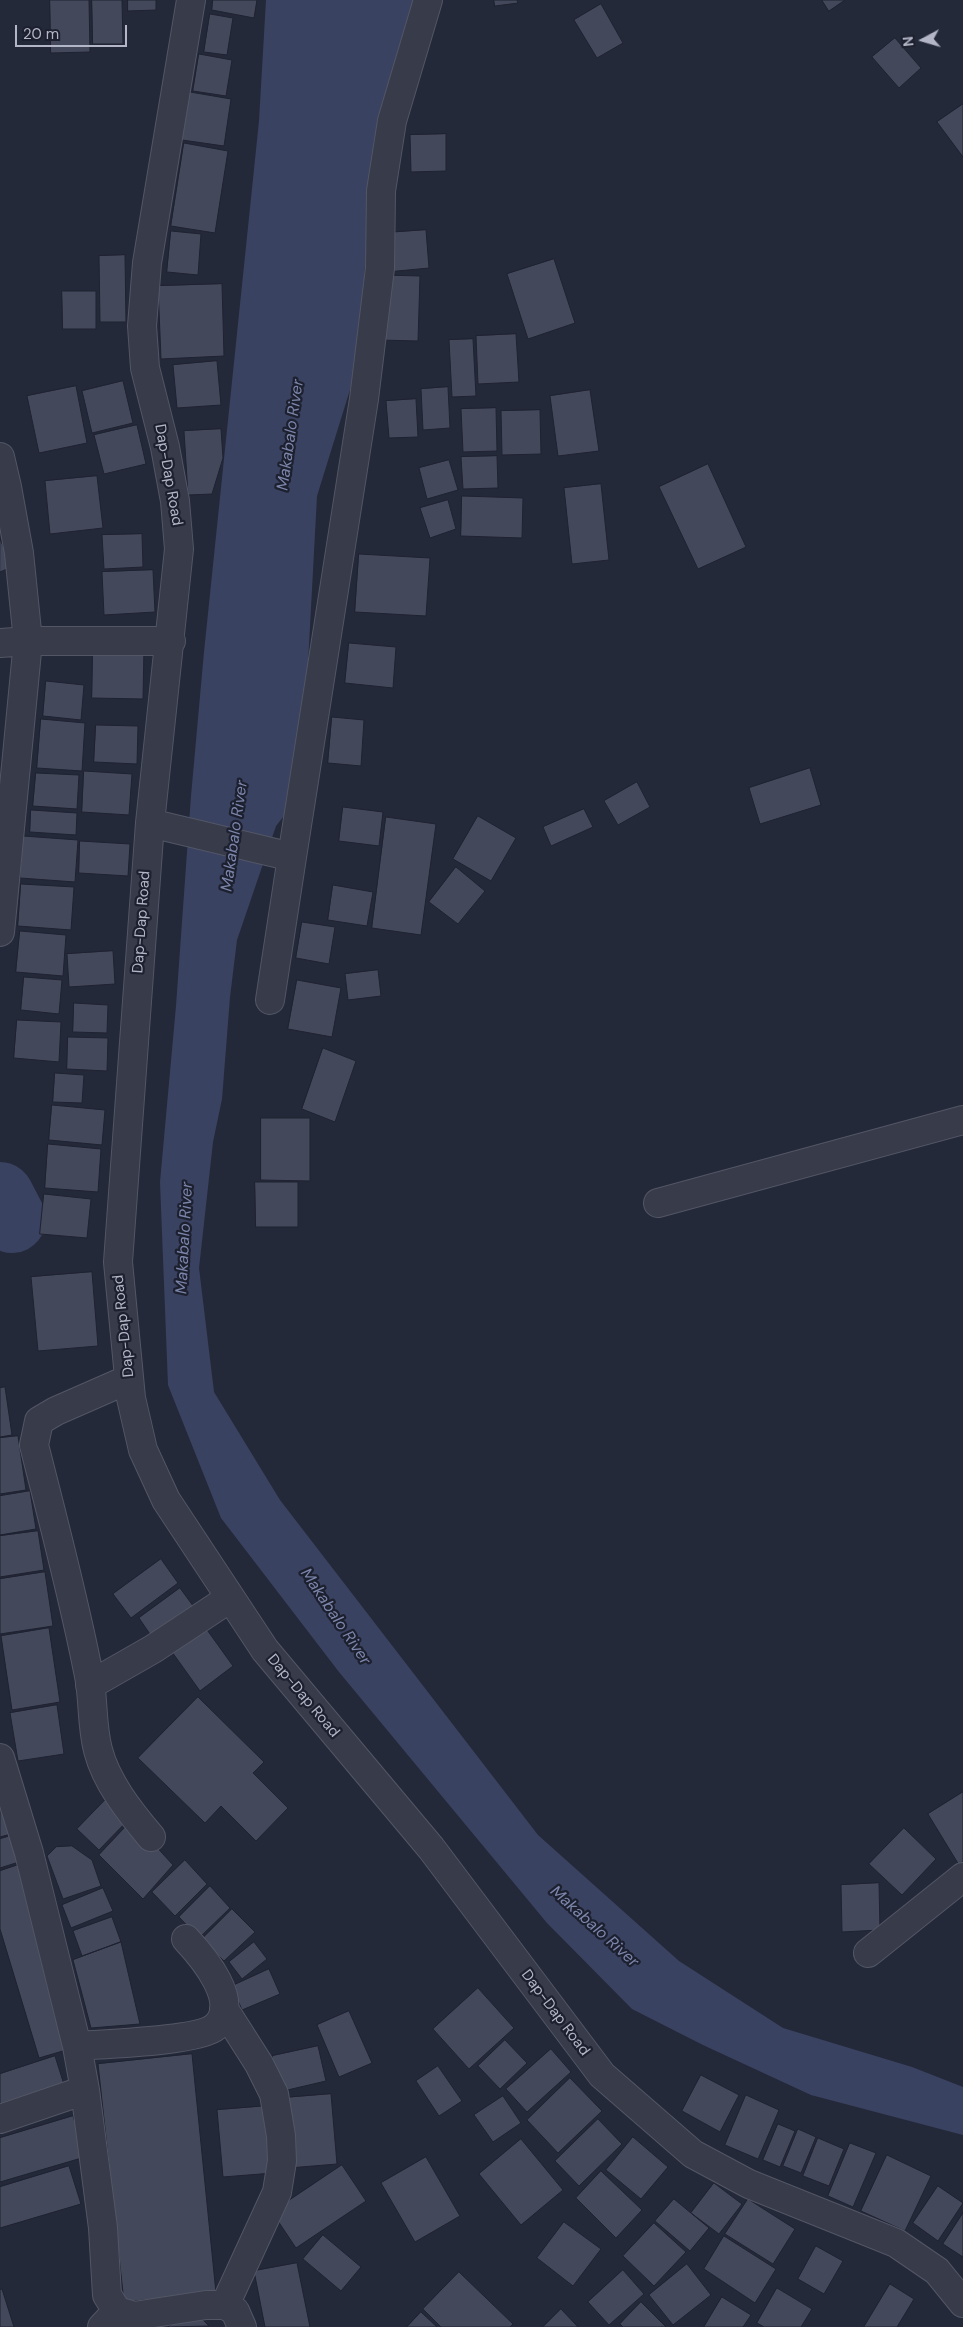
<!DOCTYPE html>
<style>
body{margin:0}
#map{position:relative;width:963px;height:2327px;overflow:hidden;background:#242939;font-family:"DM Sans",sans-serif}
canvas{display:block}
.north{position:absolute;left:898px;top:15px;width:50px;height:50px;-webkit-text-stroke:4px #1d202f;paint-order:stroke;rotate:264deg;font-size:14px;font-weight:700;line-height:20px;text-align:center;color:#b3b6c6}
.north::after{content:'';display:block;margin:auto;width:18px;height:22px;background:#b3b6c6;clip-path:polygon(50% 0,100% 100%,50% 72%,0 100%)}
.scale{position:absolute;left:15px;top:25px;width:112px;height:22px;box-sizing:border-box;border:2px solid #b3b6c6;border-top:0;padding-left:6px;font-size:15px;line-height:18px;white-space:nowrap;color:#b3b6c6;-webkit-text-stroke:4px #1d202f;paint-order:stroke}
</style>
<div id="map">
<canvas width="963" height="2327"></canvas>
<div class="north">N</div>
<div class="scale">20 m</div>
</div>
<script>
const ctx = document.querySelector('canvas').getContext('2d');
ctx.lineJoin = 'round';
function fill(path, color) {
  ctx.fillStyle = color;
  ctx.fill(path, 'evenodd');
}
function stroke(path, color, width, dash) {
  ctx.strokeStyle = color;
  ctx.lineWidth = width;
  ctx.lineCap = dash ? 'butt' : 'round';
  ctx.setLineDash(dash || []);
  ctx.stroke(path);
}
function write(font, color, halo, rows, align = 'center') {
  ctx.font = font + ' "DM Sans",sans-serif';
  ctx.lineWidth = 4.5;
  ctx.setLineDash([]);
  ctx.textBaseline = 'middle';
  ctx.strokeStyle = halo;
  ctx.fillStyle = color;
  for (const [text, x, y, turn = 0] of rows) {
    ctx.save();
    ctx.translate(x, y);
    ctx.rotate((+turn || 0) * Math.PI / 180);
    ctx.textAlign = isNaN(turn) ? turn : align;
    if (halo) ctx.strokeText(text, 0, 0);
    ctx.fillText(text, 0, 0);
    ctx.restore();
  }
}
fill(new Path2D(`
 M266,0H418L404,38L374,140L358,364L317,496L301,794L276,826L237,940L230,997L222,1099L213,1142L199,1268L214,1392L280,1500L538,1835L679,1961L783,2028L912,2067L963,2087V2135L811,2095L703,2045L632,2009L547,1923L339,1672L221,1518L168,1385L160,1182L176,1006L191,796L204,652L259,121Z`), '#3a4261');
stroke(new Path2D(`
 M0,1196L12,1219`), '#3a4261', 68);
const building = new Path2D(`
 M50,0H89L90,52L51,53Z
 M92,0H122L123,44H93Z
 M128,0H156V10L128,11Z
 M213,0H257L254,18L212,10Z
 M494,0H517L518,3L495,6Z
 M822,0H845L829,11Z
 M601,4L623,43L597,58L574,20Z
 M210,14L233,18L227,55L204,52Z
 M895,38L921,68L899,88L872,57Z
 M199,54L232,60L226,96L193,91Z
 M190,92L231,99L224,146L182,140Z
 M963,104V157L937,122Z
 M446,134V171L411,172L410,135Z
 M184,143L228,151L215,233L171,226Z
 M426,230L429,268L387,272L384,233Z
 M171,231L201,234L198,275L167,272Z
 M125,255L126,322H100L99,256Z
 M554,259L575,323L528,339L507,274Z
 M381,275L420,276L418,341L379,340Z
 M222,284L224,356L161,359L158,286Z
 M62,291H96V329H63Z
 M516,334L519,382L478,384L476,336Z
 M473,339L476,396L452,397L449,340Z
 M217,361L221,405L177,408L173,365Z
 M123,381L133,423L92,433L82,391Z
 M76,386L87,443L39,453L27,396Z
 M448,387L450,428L423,430L421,389Z
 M590,390L599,451L558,456L550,396Z
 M416,399L418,437L389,438L386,401Z
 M496,408L497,451L463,452L461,409Z
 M540,410L541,454L502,455L501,411Z
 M137,425L146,464L104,474L94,435Z
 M221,429L223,458L212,494L188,495L184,431Z
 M497,456L498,488L463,489L461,457Z
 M449,460L458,490L427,499L419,468Z
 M708,464L746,547L698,569L659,487Z
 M97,476L103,528L50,534L45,481Z
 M601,484L609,560L572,564L564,488Z
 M462,496L523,498L522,538L461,536Z
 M448,500L456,529L430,538L420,508Z
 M142,534L143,567L104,569L102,535Z
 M0,539L12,567L0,572Z
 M359,554L430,558L426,616L355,612Z
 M153,570L155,612L104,615L102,572Z
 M349,643L396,647L393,688L345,683Z
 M93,647H144L143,699L92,698Z
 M46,681L84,685L81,720L43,716Z
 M332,717L364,720L361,766L328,763Z
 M41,719L85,723L82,771L37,768Z
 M96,725L138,726L137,764L94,762Z
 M810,768L821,805L760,824L749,788Z
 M84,771L132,774L129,815L82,812Z
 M36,773L79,775L77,809L33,806Z
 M637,782L650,807L618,825L604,801Z
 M343,807L383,812L379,846L339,841Z
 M584,809L593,827L551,846L543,827Z
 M31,810L77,813L76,835L30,832Z
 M478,816L516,838L491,881L453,859Z
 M386,817L436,824L421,935L372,928Z
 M23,836L78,840L75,882L20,878Z
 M80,841L130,844L128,876L79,873Z
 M456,867L485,891L458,924L429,902Z
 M21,884L74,887L71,930L18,926Z
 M333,885L373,892L367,926L328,920Z
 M302,922L335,927L329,964L296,958Z
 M20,931L66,935L63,976L16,972Z
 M113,951L115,984L69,987L67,954Z
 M378,970L381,996L348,1000L345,974Z
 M24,977L62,980L59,1014L21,1010Z
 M297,980L341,988L332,1037L288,1029Z
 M74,1003L108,1005L107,1033L73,1032Z
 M17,1020L61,1022L59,1062L14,1058Z
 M68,1037L108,1038L107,1071L67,1069Z
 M323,1048L356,1061L335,1122L302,1109Z
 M55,1073L84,1075L82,1103L53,1102Z
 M52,1105L105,1110L102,1145L49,1140Z
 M261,1118H310V1181L261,1180Z
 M48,1144L101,1149L98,1192L45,1188Z
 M255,1182H298V1227H256Z
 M44,1194L91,1199L87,1238L40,1234Z
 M92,1272L98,1346L38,1351L31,1277Z
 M5,1387L12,1435L0,1437V1388Z
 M18,1436L26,1490L0,1494V1438Z
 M30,1491L36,1529L0,1535V1496Z
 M38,1531L44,1570L0,1577V1536Z
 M161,1559L178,1583L131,1618L113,1594Z
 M45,1572L53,1626L0,1634V1579Z
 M180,1588L199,1614L156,1643L139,1618Z
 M205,1627L233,1666L200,1691L172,1652Z
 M49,1628L60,1702L12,1710L1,1636Z
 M198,1697L264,1762L253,1773L288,1808L256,1841L221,1806L205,1823L138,1758Z
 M57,1705L64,1754L18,1761L10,1713Z
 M963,1792V1862L959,1865L928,1814Z
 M110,1795L133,1815L99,1850L77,1829Z
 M3,1806L11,1834L0,1837V1807Z
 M132,1820L173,1865L143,1899L99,1855Z
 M904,1828L936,1859L902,1895L869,1864Z
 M10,1836L19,1862L0,1868V1839Z
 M72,1846L92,1860L101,1886L63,1899L47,1856L56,1847Z
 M185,1860L207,1884L175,1916L152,1892Z
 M18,1865L73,2048L39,2058L0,1929V1871Z
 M879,1883L880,1930L842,1932L841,1885Z
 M210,1886L230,1908L199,1938L179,1917Z
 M103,1888L113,1911L71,1928L62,1905Z
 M232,1909L255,1932L224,1961L202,1939Z
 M112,1917L121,1942L82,1956L73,1931Z
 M121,1942L140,2024L91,2028L73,1960Z
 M254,1942L267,1959L242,1979L229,1962Z
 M269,1969L280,1994L242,2010L232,1986Z
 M478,1988L514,2028L469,2069L433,2029Z
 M349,2011L372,2063L339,2077L317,2025Z
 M505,2040L527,2063L500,2089L478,2066Z
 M318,2046L326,2081L279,2092L272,2056Z
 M551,2049L571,2072L527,2112L506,2089Z
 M192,2054L216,2293L124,2302L98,2064Z
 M55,2056L67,2094L0,2115V2074Z
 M438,2066L462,2101L439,2116L416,2081Z
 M701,2075L739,2095L720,2132L682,2111Z
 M570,2078L602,2111L558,2153L527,2120Z
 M331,2094L337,2164L289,2168L282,2098Z
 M746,2095L779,2110L758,2159L725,2145Z
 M503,2096L521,2123L493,2142L474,2115Z
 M267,2106L273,2173L223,2177L217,2110Z
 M73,2116L85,2157L0,2182V2138Z
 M598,2119L622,2144L579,2186L555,2161Z
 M778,2124L795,2131L780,2167L763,2160Z
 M798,2129L816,2137L801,2173L783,2166Z
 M633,2137L668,2167L641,2199L606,2170Z
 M818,2138L844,2149L829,2186L803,2176Z
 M521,2139L563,2190L521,2225L479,2174Z
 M850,2143L876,2153L853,2207L828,2196Z
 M887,2155L931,2176L905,2231L861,2211Z
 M426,2157L460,2216L415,2242L381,2183Z
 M342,2165L366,2201L296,2248L272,2212Z
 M69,2166L81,2204L0,2228V2187Z
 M601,2171L642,2210L616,2238L576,2198Z
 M714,2183L742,2204L719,2234L691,2213Z
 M938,2186L963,2203L938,2241L913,2223Z
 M674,2199L709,2228L690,2251L655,2221Z
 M748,2199L795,2229L773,2264L725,2234Z
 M963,2213V2257L943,2244Z
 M564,2222L601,2249L573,2286L537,2258Z
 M654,2223L686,2252L654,2286L623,2256Z
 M323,2235L361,2267L341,2291L303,2259Z
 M724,2236L776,2269L755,2303L704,2269Z
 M816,2246L843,2261L824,2294L798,2279Z
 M297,2263L310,2327H265L254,2271Z
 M687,2264L711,2295L673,2325L649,2295Z
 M623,2270L644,2294L609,2325L588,2302Z
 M459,2272L513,2324L510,2327H441L423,2309Z
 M890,2284L914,2299L897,2327H864Z
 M777,2288L812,2309L801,2327H764L757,2323Z
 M2,2289L14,2327H0V2290Z
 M722,2297L751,2315L743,2327H704Z
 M641,2302L666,2327H623L620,2324Z
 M561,2309L578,2327H543Z
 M193,2310L209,2326L168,2327Z
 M421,2312L437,2327H407Z`);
fill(building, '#43485b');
stroke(building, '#1f2231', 1);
const street = new Path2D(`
 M191,0L147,263L142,326L145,368L165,447L175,501L179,549L150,823L118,1262L131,1398L143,1450L166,1500L265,1650L431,1848L602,2075L693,2154L749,2184L896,2243L937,2271L963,2303
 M0,457L7,487
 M0,490L7,487L19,553L28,641L0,932
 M0,643L28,641H171
 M150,823L292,857L270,1000
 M292,857L364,399L380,268L381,191L392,121L428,0
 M658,1203L963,1120
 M129,1379L56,1411L39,1421L34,1445C53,1520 73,1595 88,1671C94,1696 91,1724 98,1750C106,1782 130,1812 151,1837
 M90,1685L153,1649L230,1598
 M0,1758L29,1853L77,2046L85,2090L0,2119
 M868,1953L963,1877
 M224,2009L259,2064L274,2094L281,2136L282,2161L277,2192L225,2305
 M77,2046C103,2044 199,2041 215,2027C243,2004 202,1956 186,1939
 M85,2090L103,2228L107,2295L117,2311
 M102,2327L117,2311L134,2316L206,2305H225L235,2311L242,2327`);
stroke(street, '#535665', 30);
stroke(street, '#373b4a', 28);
write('15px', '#b3b6c6', '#1d202f', [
 ["Dap-Dap Road",168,475,80],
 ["Dap-Dap Road",142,922,-86],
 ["Dap-Dap Road",124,1326,-96],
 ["Dap-Dap Road",303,1696,50],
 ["Dap-Dap Road",555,2013,53]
]);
write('italic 16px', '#7c86ab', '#1d202f', [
 ["Makabalo River",291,435,-82],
 ["Makabalo River",235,836,-82],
 ["Makabalo River",185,1238,-87],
 ["Makabalo River",335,1617,56],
 ["Makabalo River",594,1927,42]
]);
</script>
